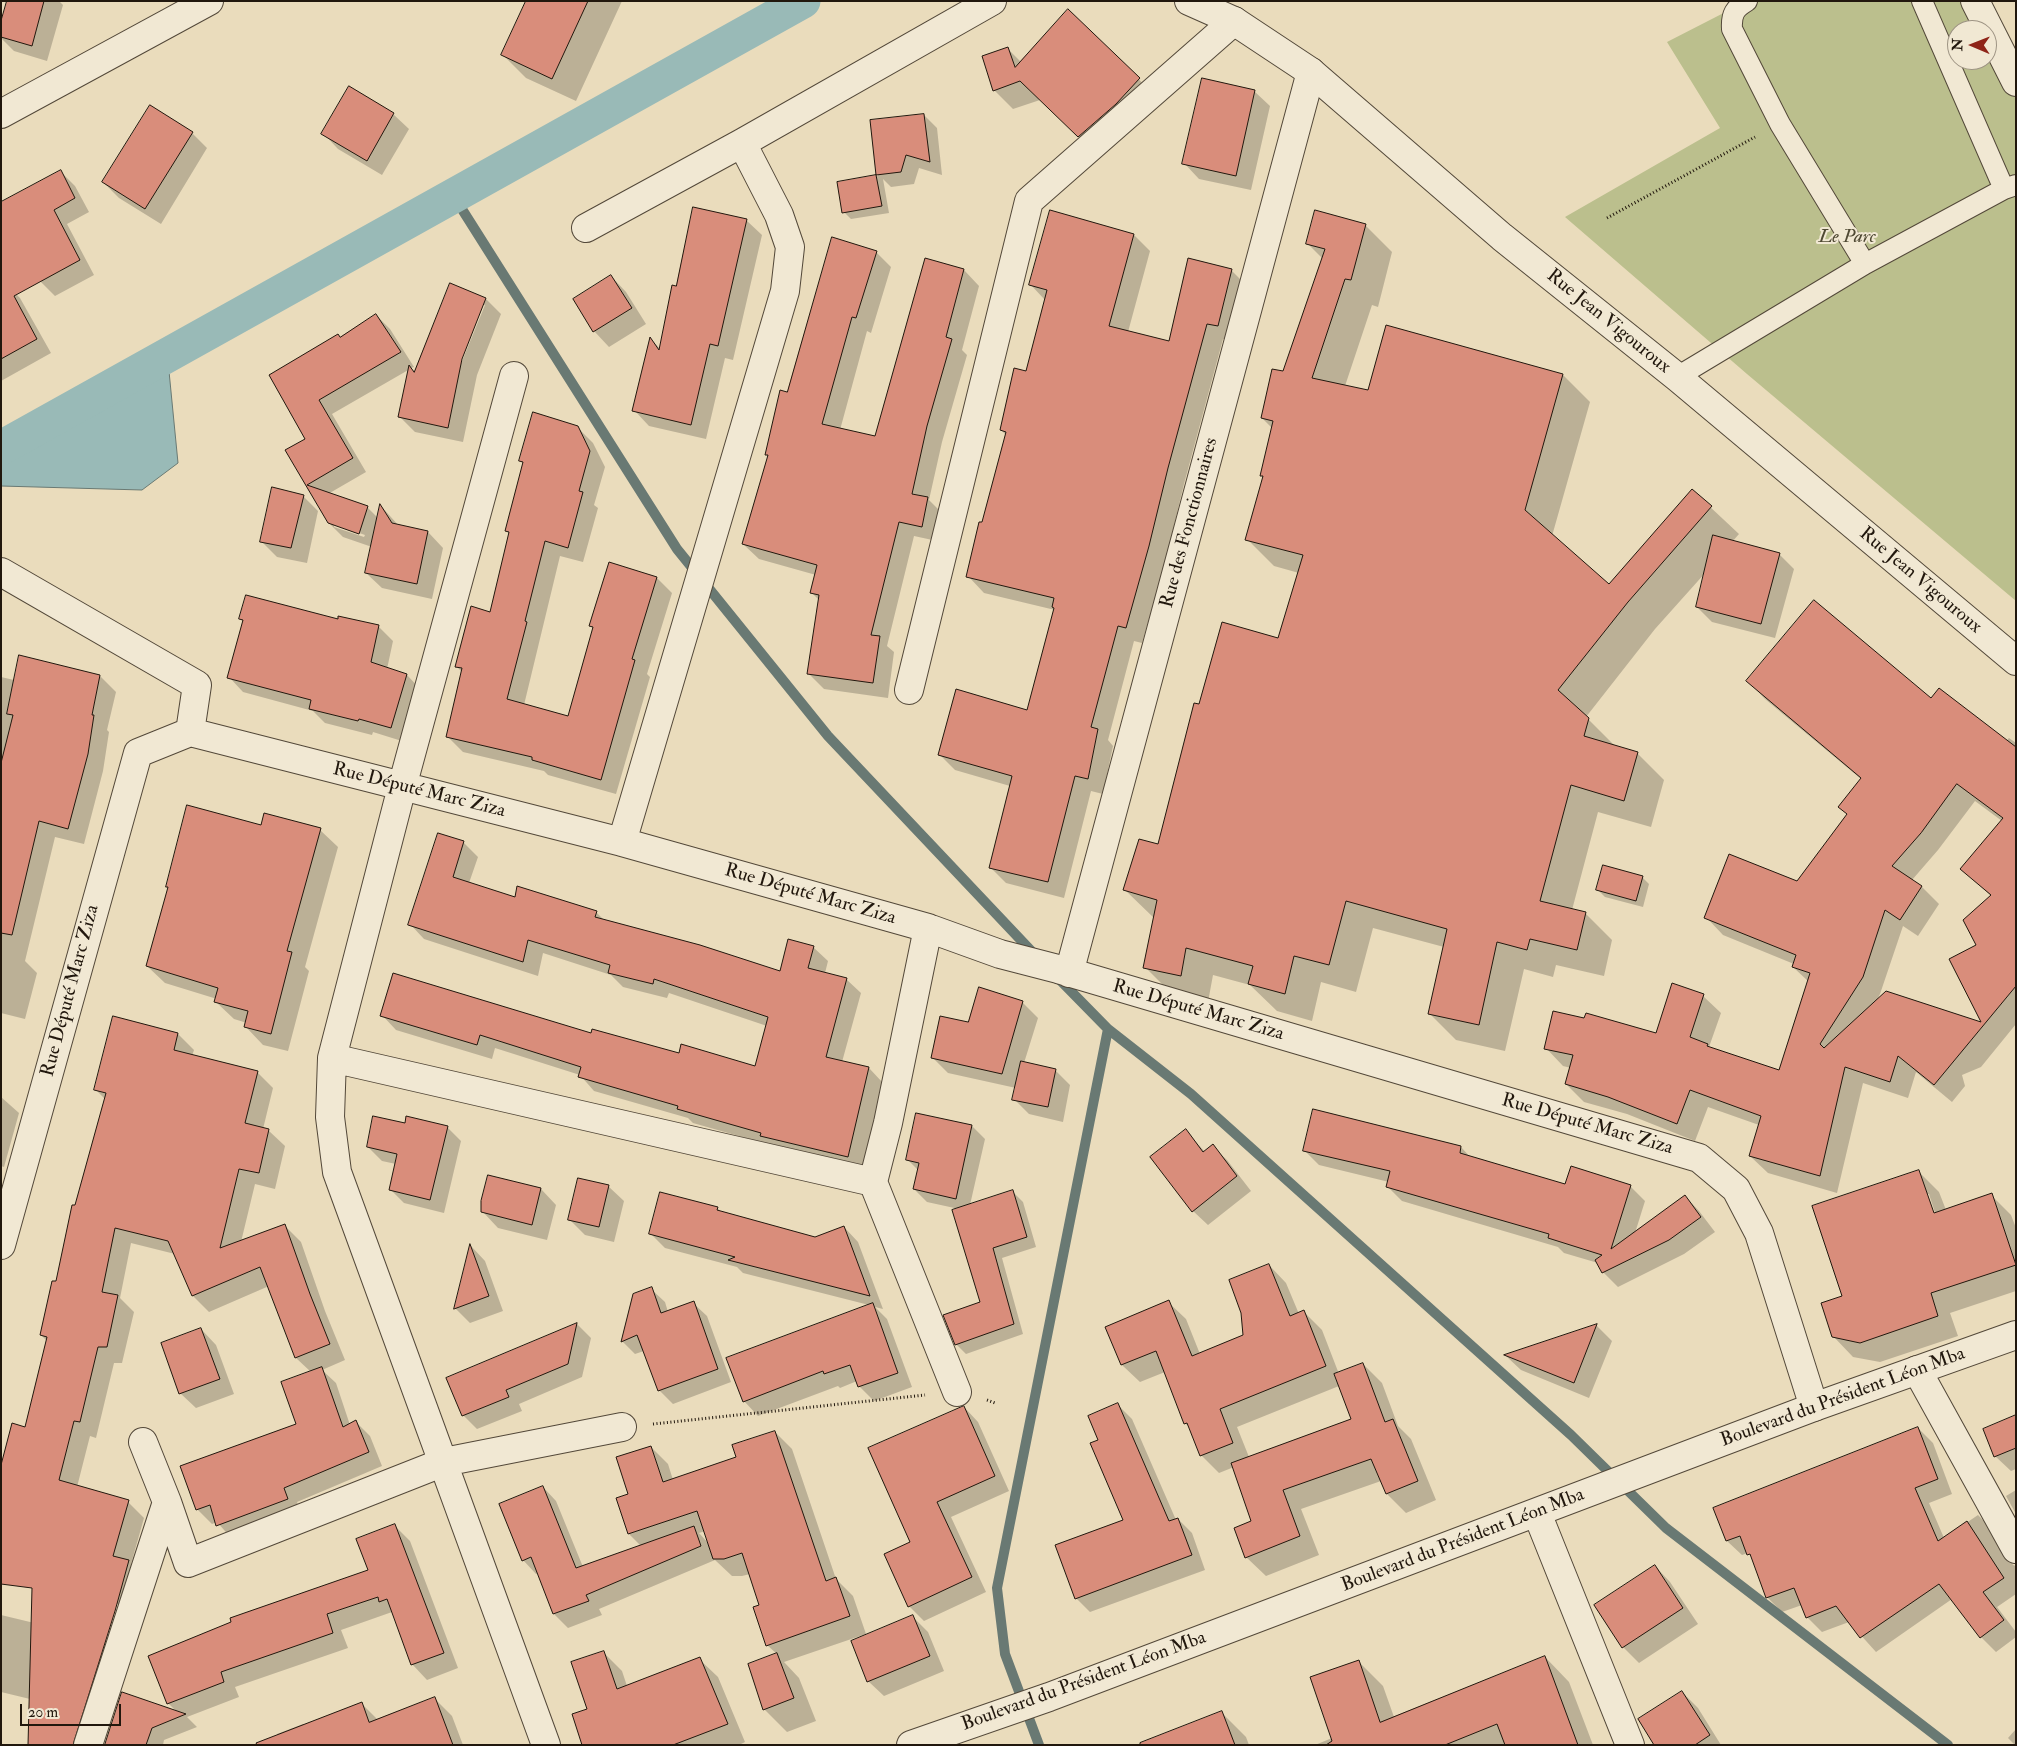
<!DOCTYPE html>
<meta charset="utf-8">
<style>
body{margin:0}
#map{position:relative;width:2017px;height:1746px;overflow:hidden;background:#eadcbc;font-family:"IM FELL Double Pica",serif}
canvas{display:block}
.frame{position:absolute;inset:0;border:2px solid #21170d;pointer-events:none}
.north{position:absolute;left:1947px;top:20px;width:50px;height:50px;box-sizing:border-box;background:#f1e8d3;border:1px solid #9e9484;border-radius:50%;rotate:271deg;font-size:14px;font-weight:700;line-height:20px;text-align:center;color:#21170d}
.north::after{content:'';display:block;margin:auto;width:18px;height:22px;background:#8f2418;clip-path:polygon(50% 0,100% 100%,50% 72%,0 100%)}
.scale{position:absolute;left:20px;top:1704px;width:101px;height:22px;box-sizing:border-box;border:2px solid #21170d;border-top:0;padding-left:6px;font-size:15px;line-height:18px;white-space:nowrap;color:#21170d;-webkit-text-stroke:4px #f1e8d3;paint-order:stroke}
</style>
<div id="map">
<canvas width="2017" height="1746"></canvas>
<div class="frame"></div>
<div class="north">N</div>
<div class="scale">20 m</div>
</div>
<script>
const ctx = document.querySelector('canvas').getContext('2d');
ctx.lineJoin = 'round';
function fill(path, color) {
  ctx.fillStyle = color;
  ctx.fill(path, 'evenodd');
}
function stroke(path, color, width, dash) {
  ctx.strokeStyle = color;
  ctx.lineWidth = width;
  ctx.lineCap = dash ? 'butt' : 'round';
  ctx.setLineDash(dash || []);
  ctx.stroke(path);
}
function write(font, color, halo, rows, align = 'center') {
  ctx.font = font + ' "IM FELL Double Pica",serif';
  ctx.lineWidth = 4;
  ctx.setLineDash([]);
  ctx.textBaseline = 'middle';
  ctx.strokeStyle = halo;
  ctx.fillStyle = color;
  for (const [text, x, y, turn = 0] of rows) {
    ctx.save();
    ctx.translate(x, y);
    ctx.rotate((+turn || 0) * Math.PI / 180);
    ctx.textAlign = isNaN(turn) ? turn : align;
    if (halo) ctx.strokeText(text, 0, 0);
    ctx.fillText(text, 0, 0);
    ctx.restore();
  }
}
fill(new Path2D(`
 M1747,1H1970L1984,30H1957V60H1987V37L2016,99V601L1747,374L1565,217L1720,128L1667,42Z`), '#bbbf8d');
const water = new Path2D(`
 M168,361L178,463L142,490L1,486V459Z`);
fill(water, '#99bab7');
stroke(water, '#697973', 1);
fill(new Path2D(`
 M8,1H59L63,5L47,61L14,51L1,38V25Z
 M528,1H622L576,101L526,78L503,55Z
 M1068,11L1158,98L1098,155L1040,100L1013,109L994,90L1008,49L1021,62Z
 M349,88L393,114L409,129L382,175L338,149L323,133Z
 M1254,91L1270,106L1251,190L1199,179L1184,163Z
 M924,115L937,128L942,175L919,168L914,184L891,187L883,179L889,213L851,219L844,212L838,183L878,176L871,121Z
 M192,133L207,148L161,224L119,198L103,182Z
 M61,172L75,186L89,212L67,224L94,275L55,296L40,281Z
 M746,220L762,235L733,360L725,358L706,439L649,426L634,410L651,339L660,349L677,287Z
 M1365,225L1392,252L1378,307L1372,305L1345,386L1368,391L1386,326L1563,375L1590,402L1552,536L1609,585L1692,490L1739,534L1732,542L1779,554L1794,569L1775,638L1712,622L1697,607L1706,572L1655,629L1586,717L1616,747L1637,753L1664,780L1651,827L1598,812L1572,910L1585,913L1612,940L1604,976L1556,965L1553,977L1524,969L1505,1051L1456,1040L1429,1013L1444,947L1373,928L1356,992L1321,982L1312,1021L1277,1011L1250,985L1213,975L1208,1002L1172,994L1145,967L1154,918L1125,890L1159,846L1200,706L1279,639L1299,573L1274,566L1247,539L1264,478L1261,475L1272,428L1262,418L1284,373L1323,259L1307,243Z
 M1134,235L1150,251L1128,332L1169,343L1231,270L1247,286L1234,342L1223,339L1184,484L1165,563L1142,643L1134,641L1108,740L1113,746L1103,794L1091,791L1064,898L1006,883L990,867L1010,786L955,770L939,754L1028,712L1055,610L984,593L968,576L1006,435L1001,430L1027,372L1045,300L1030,284Z
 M876,252L891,267L871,333L867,331L840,430L876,438L926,260L964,270L979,286L962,350L967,355L942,442L929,500L943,514L937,541L914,536L887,646L894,652L888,698L824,689L808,673L819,600L812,593L816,575L759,559L743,544L768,457L766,454L788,394Z
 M611,276L626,292L646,324L609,347L594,331L574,299Z
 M6,284L20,298L51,353L1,381V286Z
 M486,299L501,314L477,375L463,442L415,432L400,417L410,369L332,414L366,472L328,494L367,507L378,518L381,506L399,526L428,532L443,548L432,599L382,588L366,573L372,547L343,537L329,523L287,451L306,439L271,375L340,339L376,315L390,329L414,367L411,368L415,372ZM482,305H485L460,366L458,365ZM334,524L365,535L364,537L334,527Z
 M577,427L593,443L605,467L594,505L598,508L583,562L560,556L524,705L569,717L594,629L591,625L657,578L672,593L647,674L650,677L616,794L548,775L544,771L463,752L448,737L462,672L456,666L491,613L510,534L506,530L524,464L520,461Z
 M303,496L318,511L307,563L277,557L261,541Z
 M240,619L378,626L393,641L387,669L407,675L421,690L405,742L373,732L372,735L325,723L313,711L243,692L229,677L244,622Z
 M20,657L100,676L116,692L107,730L109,732L103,771L84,844L55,837L25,961L37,973L25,1019L1,1013V677L14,680Z
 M1748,681L1931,700L2006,741L2009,738L2016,743V1024L1981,1067L1962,1075L1965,1086L1952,1102L1916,1072L1908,1098L1863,1083L1837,1193L1768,1173L1750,1156L1759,1125L1708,1107L1695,1141L1627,1114L1584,1102L1566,1084L1571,1068L1563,1066L1546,1048L1656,1034L1703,996L1721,1013L1709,1047L1711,1049L1779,1071L1809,982L1793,967L1794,964L1723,935L1706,917L1797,883L1848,815L1840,807L1861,779L1765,699ZM1975,801L2002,821L1962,869L1991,896L1978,946L1984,1025L1877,1000L1880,994L1903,926L1918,936L1939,904L1922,887L1912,880L1938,850Z
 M262,826L320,830L338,847L305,967L309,971L288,1051L263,1045L246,1027L247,1023L234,1019L216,1002L217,999L165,983L147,966L169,888L167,886Z
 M463,842L478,857L469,883L516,899L596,912L605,921L781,972L813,947L828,961L825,973L846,979L861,993L842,1062L869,1068L883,1083L862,1171L693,1123L688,1118L594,1091L580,1075L495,1048L492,1059L396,1030L382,1015L592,1034L680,1055L756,1067L767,1026L669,993L667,998L623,987L611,975L543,953L538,976L424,939L410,924Z
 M1642,877L1649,884L1643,907L1605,897L1598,890Z
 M1022,1002L1038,1018L1024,1063L1055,1070L1070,1085L1063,1122L1029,1114L1014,1099L1016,1088L948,1073L933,1058Z
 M178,1034L194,1050L192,1056L257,1072L273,1088L263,1129L268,1130L285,1146L275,1189L255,1184L241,1242L285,1226L301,1242L325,1311L345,1360L322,1370L336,1383L350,1425L356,1422L370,1436L382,1466L297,1502L301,1513L232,1539L217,1522L212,1524L197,1509L298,1425L311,1372L296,1358L269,1286L209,1312L193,1296L175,1254L131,1243L120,1298L134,1312L122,1363H114L96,1438L90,1436L77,1487L128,1502L144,1518L131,1564L144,1577L136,1609L1,1573L26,1428L47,1341L41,1335L57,1283L105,1099L96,1090Z
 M1,1097L19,1113L4,1167L1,1166Z
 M406,1125L447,1127L461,1141L444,1213L404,1203L390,1189L396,1164L382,1161L368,1147Z
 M972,1126L985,1139L970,1205L1013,1192L1023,1202L1036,1247L1002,1258L1023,1334L966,1354L956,1344L981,1302L959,1209L927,1202L914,1189L918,1170L907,1159Z
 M1186,1131L1205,1152L1212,1146L1227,1160L1251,1191L1208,1225L1193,1211L1152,1158Z
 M1461,1147L1471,1158L1566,1186H1630L1645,1201L1635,1233L1685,1196L1699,1211L1715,1232L1684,1254L1618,1287L1603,1272L1598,1263L1564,1253L1558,1247L1402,1201L1388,1187L1389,1182L1319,1165L1305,1151Z
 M1919,1172L1939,1192L1946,1210L1991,1195L2011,1215L2016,1228V1291L1950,1313L1958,1336L1880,1362L1853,1357L1833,1336L1844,1297ZM1926,1194H1929L1937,1219H1935Z
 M489,1176L541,1189L556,1205L547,1240L498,1228L483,1212Z
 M608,1186L624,1201L614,1242L585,1235L570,1220Z
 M717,1208L722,1213L815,1238L844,1227L858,1242L883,1309L875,1307L887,1319L912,1387L874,1401L859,1386L857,1381L840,1388L838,1386L758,1416L744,1401L869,1305L743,1273L737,1267L665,1248L651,1234Z
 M471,1246L485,1261L503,1311L470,1323L455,1308Z
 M1269,1265L1286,1283L1299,1314L1304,1312L1322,1330L1339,1374L1363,1364L1382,1383L1398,1426L1411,1439L1436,1500L1406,1513L1387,1494L1381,1481L1301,1509L1319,1555L1266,1576L1246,1557L1253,1522L1234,1467L1219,1473L1201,1455L1190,1428L1185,1423L1165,1372L1140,1382L1122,1365L1107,1328L1168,1302L1186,1319L1200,1354L1244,1336ZM1339,1386L1353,1420L1249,1457L1237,1427Z
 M651,1289L665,1302L668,1312L693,1303L707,1316L731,1382L673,1404L659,1390L644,1351L635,1354L622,1341Z
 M577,1324L591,1338L582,1377L519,1404L522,1411L477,1429L463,1415L447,1379Z
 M1597,1326L1612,1341L1589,1398L1521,1370L1506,1356Z
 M201,1329L216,1345L234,1394L196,1408L180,1393Z
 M1118,1405L1132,1419L1176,1520L1178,1519L1192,1533L1205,1570L1090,1612L1076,1598L1124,1521L1100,1441Z
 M964,1407L978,1422L1009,1491L951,1517L986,1592L924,1621L909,1606L911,1543Z
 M2016,1416V1469L2011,1471L1995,1456Z
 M1918,1428L1933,1443L1952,1494L1929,1503L1944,1538L1978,1515L1993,1530L2013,1565L2016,1566V1594L1997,1607L2016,1632V1637L1996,1652L1981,1637L1952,1599L1876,1652L1849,1622L1822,1632L1807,1617L1802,1605L1782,1612L1767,1597L1753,1558L1748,1553L1742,1555L1727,1541L1715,1509Z
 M775,1432L792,1449L836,1579L853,1596L866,1634L784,1662L799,1678L816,1721L787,1732L764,1709L777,1654L767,1645L760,1605L750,1574L742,1576H732L715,1560L599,1609L602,1615L568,1628L554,1614L539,1573L536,1574L523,1560L543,1487L556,1501L583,1567L641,1546L629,1534L617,1499L630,1494L651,1447L668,1464L673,1480L737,1458ZM705,1531L709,1544L699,1533Z
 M2016,1490V1514L2006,1496Z
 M395,1526L410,1541L458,1668L427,1680L412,1664L392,1612L341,1630L348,1648L235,1687L239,1697L187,1717L197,1727L164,1740L163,1745H106L178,1713L168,1703L369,1571Z
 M1655,1566L1670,1582L1698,1624L1639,1663L1623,1647L1596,1605Z
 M1,1615L105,1640L121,1655L92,1745H29L30,1699L1,1692Z
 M913,1617L928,1632L944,1671L884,1696L868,1681Z
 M604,1653L622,1671L627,1686L699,1659L718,1677L745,1742L739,1745H583Z
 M1545,1657L1569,1682L1593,1745H1315L1332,1738L1359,1662L1383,1686L1394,1717Z
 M1682,1692L1698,1708L1721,1745H1655Z
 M434,1698L452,1716L463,1745H262L279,1739L277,1734L303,1724L305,1725L361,1703L378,1720Z
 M1221,1712L1246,1737L1249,1745H1187Z
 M2016,1729V1745H2015L2008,1738Z`), '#0003');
stroke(new Path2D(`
 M453,195L677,549L828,736L1036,956
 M1108,1029L1191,1094L1571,1435L1666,1528L1948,1745
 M1039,1745L1005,1654L997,1588L1108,1029L1057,977`), '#697973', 10);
stroke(new Path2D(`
 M1,448L803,1`), '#99bab7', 35);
const building = new Path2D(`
 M7,1H44L32,46L1,37V21Z
 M526,1H588L552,79L501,55Z
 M1068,9L1140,78L1116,104L1078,137L1020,81L993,91L982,56L1008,47L1015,67Z
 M1202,78L1255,90L1236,176L1182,164Z
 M349,86L394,113L367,161L321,134Z
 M150,105L193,132L145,209L102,182Z
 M924,114L930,162L906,155L901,172L876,175L870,120Z
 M61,170L75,198L54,210L80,260L14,296L37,339L1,359V202Z
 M876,175L882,206L842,213L837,182Z
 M693,207L747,219L718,346L710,344L691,425L632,411L650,337L659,350L672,285L676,286Z
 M1050,210L1134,234L1109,326L1169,341L1188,258L1232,269L1218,326L1207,324L1168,468L1149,546L1126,628L1118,626L1091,727L1098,729L1088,779L1075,776L1048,882L989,868L1012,776L938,755L956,689L1027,710L1054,608L1052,607L1054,598L966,577L979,522H982L1006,432L1000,430L1014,368L1026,371L1047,290L1029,285Z
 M1315,210L1366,224L1351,280L1345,279L1312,378L1368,390L1386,325L1563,374L1525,510L1609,584L1692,489L1712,506L1628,602L1558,690L1589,718L1584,736L1638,752L1624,801L1571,785L1540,901L1586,912L1577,950L1530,939L1527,950L1497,942L1479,1025L1428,1014L1447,929L1346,901L1329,965L1294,956L1285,994L1248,984L1253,966L1186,948L1181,976L1143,968L1157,900L1123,890L1139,839L1158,844L1194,703L1199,704L1222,622L1278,638L1303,555L1245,540L1263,476H1260L1273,421L1261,418L1272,369L1283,371L1325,249L1306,244Z
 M832,237L877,251L856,318L852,317L822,424L875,436L925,258L964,269L946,337L952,339L927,426L912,494L928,497L922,527L899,522L871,635L880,636L873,683L807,674L819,595L810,593L817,565L742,544L768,455H765L780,390L787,392Z
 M611,275L632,308L593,332L573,299Z
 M450,283L486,298L462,359L448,428L398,417L409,365L414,372Z
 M376,314L401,352L319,400L353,458L307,485L368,506L359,534L328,523L285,450L305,439L269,375L338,334L340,337Z
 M533,412L578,426L590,451L579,491L583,492L568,548L545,541L525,621L527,622L507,699L568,716L593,627L589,626L609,562L657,577L632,659L635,660L601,780L532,760V757L446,737L462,668L455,667L471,606L490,612L509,532L505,531L523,462L519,461Z
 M272,487L304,495L291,548L260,542Z
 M380,504L392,523L428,531L417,584L365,573Z
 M1713,535L1780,553L1761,624L1696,607Z
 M246,595L338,619V616L379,625L371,662L407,674L391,728L359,719L358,721L309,709L311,700L227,678L243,620L239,619Z
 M1814,600L1931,698L1939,688L2016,747V986L1934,1085L1898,1056L1890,1082L1845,1067L1820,1176L1749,1156L1761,1116L1690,1090L1677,1124L1608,1097L1565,1084L1573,1055L1544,1049L1553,1011L1584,1018L1586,1013L1656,1033L1672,983L1704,994L1690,1037L1708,1044L1707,1046L1779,1070L1810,973L1792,967L1796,955L1704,918L1729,854L1797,881L1847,814L1838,807L1861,778L1746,681ZM1957,784L2003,818L1960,869L1991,895L1963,920L1976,945L1949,959L1981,1022L1886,991L1824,1048L1820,1044L1863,977L1885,910L1900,920L1922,886L1892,866L1921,833Z
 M19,655L100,675L92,715H94L88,754L68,829L39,821L12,935L1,933V763L13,715L7,714Z
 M187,805L261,825L264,813L321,828L287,951L292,952L271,1034L244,1027L248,1011L214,1002L218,988L146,966L168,887H166Z
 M438,833L464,841L453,877L515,897L517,886L597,911L595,917L700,945L780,971L788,939L814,946L808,968L847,978L826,1057L869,1067L848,1157L760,1136L761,1133L677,1109L678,1106L578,1077L581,1067L480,1035L477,1045L380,1016L393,973L591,1033L592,1029L679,1053L681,1044L755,1066L768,1017L654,979L653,984L608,973L610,965L528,940L523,962L408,925Z
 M1603,865L1643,876L1636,901L1596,890Z
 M979,987L1023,1001L1002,1074L931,1058L940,1016L968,1022Z
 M113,1016L178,1033L174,1050L258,1071L245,1123L269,1129L259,1173L239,1169L220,1248L285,1224L310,1294L330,1344L295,1358L260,1267L192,1296L168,1241L115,1228L102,1292L118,1295L107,1347H98L80,1422L74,1421L59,1480L129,1500L113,1556L129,1560L115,1611L73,1745H28L32,1588L1,1584V1465L12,1423L25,1427L47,1337L40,1335L52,1281H56L72,1205H75L106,1093L94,1090Z
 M1021,1061L1056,1069L1048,1107L1012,1100Z
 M1313,1109L1461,1146L1460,1153L1565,1184L1571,1166L1631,1185L1611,1249L1685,1195L1701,1217L1669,1240L1602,1273L1595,1260L1602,1255L1548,1238L1549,1234L1386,1187L1390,1171L1303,1151Z
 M916,1113L972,1125L956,1199L913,1189L919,1163L906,1160Z
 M373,1116L405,1123L406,1116L448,1126L430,1200L389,1190L397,1154L367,1147Z
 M1186,1129L1203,1152L1213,1144L1237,1176L1192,1212L1150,1157Z
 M1919,1170L1934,1213L1992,1193L2016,1265L1931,1293L1938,1316L1860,1343L1832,1337L1821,1303L1842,1296L1812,1206Z
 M488,1175L541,1188L532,1225L481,1212V1201Z
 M578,1178L609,1185L599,1227L568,1220Z
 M1013,1190L1027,1237L993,1248L1014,1324L955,1345L943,1315L980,1302L952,1210Z
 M660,1192L718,1207L717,1210L815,1237L844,1226L870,1296L728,1260L735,1257L649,1234Z
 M470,1244L489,1296L454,1309Z
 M1269,1264L1290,1316L1304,1310L1326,1366L1220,1409L1233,1443L1200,1456L1187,1423L1184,1424L1156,1351L1121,1365L1105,1327L1169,1300L1192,1356L1243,1335L1241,1313L1229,1280Z
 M652,1287L661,1313L694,1301L718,1369L658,1391L637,1335L621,1342L633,1294Z
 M873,1303L898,1373L858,1387L850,1365L824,1374L823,1371L743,1402L726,1358Z
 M577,1323L568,1364L506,1390L509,1397L462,1416L446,1378Z
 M1597,1324L1574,1383L1504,1355Z
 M201,1328L220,1379L179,1394L161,1343Z
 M1363,1363L1385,1422L1393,1419L1418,1481L1386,1494L1371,1459L1283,1490L1300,1536L1245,1558L1234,1528L1251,1521L1231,1463L1351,1419L1334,1374Z
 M322,1367L343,1427L356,1420L369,1452L284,1488L288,1499L216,1526L210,1505L196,1510L180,1466L296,1424L281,1382Z
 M1118,1403L1169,1521L1178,1518L1192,1555L1075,1599L1055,1545L1123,1520L1090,1443L1098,1440L1088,1416Z
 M964,1406L995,1476L937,1502L972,1577L908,1607L884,1554L910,1542L868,1448Z
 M2016,1415V1448L1994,1457L1983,1429Z
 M1918,1427L1938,1479L1915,1488L1938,1541L1967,1521L2004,1578L1983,1592L2004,1620L1980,1638L1939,1584L1860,1638L1836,1606L1806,1618L1794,1588L1766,1598L1750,1554L1747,1555L1740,1536L1726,1541L1713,1508Z
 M775,1431L826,1581L836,1577L850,1616L766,1646L753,1607L759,1605L742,1553L724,1559H713L697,1511L628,1534L616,1498L628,1494L616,1457L651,1446L663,1482L736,1457L732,1445Z
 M543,1486L576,1568L694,1526L701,1546L586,1595L589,1601L553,1614L531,1557L522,1561L499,1504Z
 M395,1524L444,1653L411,1665L387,1599L379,1602L378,1597L327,1614L333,1633L221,1672L224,1682L167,1704L148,1656L231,1622L230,1618L368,1570L356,1539Z
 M1655,1565L1683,1608L1622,1648L1594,1605Z
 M913,1615L930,1656L867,1682L851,1641Z
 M604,1651L617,1689L700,1657L728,1724L673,1745H582L572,1714L587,1709L571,1662Z
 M777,1653L794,1698L763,1710L748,1664Z
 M1545,1656L1578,1745H1505L1497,1724L1445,1745H1326L1332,1741L1310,1677L1359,1660L1380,1722Z
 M1682,1691L1710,1735L1695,1745H1654L1638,1719Z
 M122,1692L186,1714L152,1728L146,1745H105Z
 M435,1697L453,1745H257L256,1743L362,1702L369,1722Z
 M1222,1711L1235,1745H1140V1743Z`);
fill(building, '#d98d7b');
stroke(building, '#21170d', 1);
const service = new Path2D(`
 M1747,1C1735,8 1731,14 1732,29L1780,124L1865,264
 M1922,1L2004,189
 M1677,377L1865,264L2004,189L2016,185`);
const minor = new Path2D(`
 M1975,1L2016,82
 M1,114L209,1
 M586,228L742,143L992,1
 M514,376L402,787L332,1058L330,1117L337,1172L546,1745
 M1,572L197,685L190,732
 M909,690L1029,201L1234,21
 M622,842L785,291L790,247L779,215L742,143
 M1069,973L1311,72
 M332,1058L873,1182L888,1123L928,928
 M873,1182L957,1392
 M1,1245L138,753L190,732L622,842L928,928L1000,954L1058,969L1699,1158L1736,1189L1759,1233L1814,1407
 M1917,1370L2016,1549
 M143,1442L167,1502L188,1563L444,1462L622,1427
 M1537,1513L1630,1745
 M88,1745L167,1502`);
const tertiary = new Path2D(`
 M1189,1L1234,21L1311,72L1502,237L1677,377L2016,661
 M911,1745L1049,1697L1814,1407L2016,1335`);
stroke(service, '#534839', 22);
stroke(minor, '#534839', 30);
stroke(tertiary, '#534839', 30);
stroke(new Path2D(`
 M1607,218L1755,137
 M987,1400L995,1403
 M653,1424L925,1395`), '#21170d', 3, [1, 2.5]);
stroke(service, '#f1e8d3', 20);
stroke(minor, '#f1e8d3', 28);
stroke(tertiary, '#f1e8d3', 28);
write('italic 19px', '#4f4933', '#f1e8d3', [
 ["Le Parc",1847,238]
]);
write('19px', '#21170d', '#f1e8d3', [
 ["Rue Jean Vigouroux",1608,322,39],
 ["Rue des Fonctionnaires",1190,523,-75],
 ["Rue Jean Vigouroux",1920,581,40],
 ["Rue Député Marc Ziza",419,791,14],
 ["Rue Député Marc Ziza",810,895,16],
 ["Rue Député Marc Ziza",71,991,-75],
 ["Rue Député Marc Ziza",1198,1011,16],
 ["Rue Député Marc Ziza",1587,1125,16],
 ["Boulevard du Président Léon Mba",1843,1398,-20],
 ["Boulevard du Président Léon Mba",1463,1541,-21],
 ["Boulevard du Président Léon Mba",1084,1682,-20]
]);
</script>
